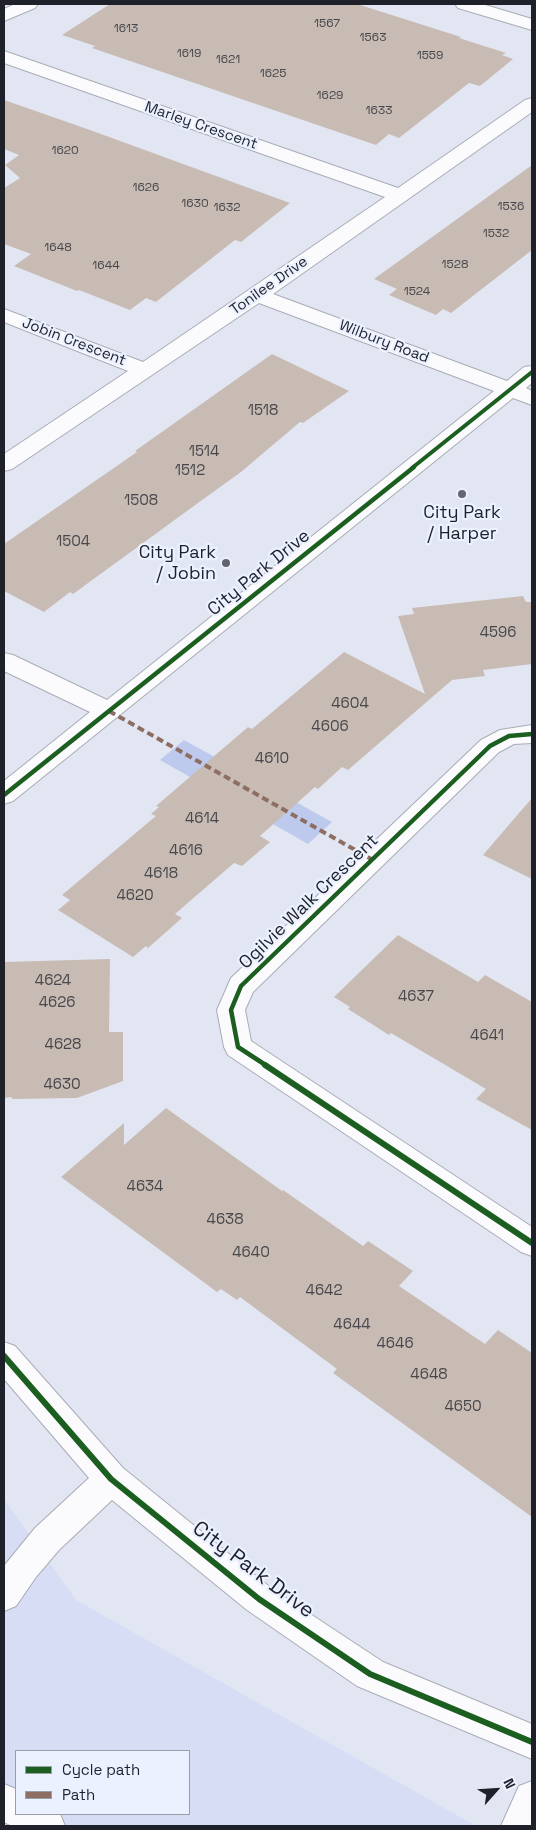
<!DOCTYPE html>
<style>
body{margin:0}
#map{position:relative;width:536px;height:1830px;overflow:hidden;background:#e2e6f3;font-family:"Space Grotesk",sans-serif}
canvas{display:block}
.frame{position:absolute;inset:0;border:5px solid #1e212a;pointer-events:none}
.legend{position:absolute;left:15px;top:1750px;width:175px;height:65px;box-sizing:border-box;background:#ecf1ff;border:1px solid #9a9eaa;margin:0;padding:6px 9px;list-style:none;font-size:15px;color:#1e212a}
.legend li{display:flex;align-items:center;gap:10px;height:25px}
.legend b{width:25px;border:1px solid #9a9eaa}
.north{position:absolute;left:471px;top:1765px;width:50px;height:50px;-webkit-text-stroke:4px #ecf1ff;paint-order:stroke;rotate:64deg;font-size:14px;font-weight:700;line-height:20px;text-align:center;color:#1e212a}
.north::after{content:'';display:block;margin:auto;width:18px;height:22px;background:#1e212a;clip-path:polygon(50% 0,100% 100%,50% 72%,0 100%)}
</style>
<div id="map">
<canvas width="536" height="1830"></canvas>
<div class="frame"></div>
<ul class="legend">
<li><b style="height:6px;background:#1b5e20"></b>Cycle path</li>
<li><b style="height:6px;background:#8d6e63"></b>Path</li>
</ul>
<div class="north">N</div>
</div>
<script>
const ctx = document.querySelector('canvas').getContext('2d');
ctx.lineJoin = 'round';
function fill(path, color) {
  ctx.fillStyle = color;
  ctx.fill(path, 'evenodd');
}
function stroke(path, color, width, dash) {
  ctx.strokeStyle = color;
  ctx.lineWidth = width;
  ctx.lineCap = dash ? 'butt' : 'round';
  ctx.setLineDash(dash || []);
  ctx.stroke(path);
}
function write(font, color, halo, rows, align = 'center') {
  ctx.font = font + ' "Space Grotesk",sans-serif';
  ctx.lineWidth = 4.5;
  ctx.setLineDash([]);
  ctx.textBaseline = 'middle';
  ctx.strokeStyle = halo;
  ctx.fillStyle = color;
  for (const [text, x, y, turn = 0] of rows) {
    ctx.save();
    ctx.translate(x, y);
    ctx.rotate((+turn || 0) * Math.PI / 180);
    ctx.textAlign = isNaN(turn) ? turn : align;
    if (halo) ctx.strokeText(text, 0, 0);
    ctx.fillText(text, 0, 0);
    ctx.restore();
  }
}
fill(new Path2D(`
 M4,1499L76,1600L476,1826H4ZM16,1751H189V1814H16Z`), '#d6ddf4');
fill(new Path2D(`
 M184,740L332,822L308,844L160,760Z`), '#becaed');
fill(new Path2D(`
 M110,4H357L461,37L459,38L506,53L502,55L513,59L480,86L469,83L399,138L389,134L376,145L92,48L95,46L62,35Z
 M4,100L90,130L290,203L241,242L235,240L156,302L146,298L130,310L79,290L77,291L14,266L31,254L4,244V188L20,178L5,165L19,155L4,149Z
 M532,165V250L451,313L443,309L436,315L389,295L397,289L374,279Z
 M272,354L349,391L303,423L300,422L241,472L209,495L73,594L70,592L44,612L4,591V544L137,452L135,451Z
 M523,596L526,602H532V664L483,670L485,676L452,680L348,770L342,767L318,789L315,787L260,836L270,842L242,866L234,863L175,914L182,918L148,948L146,946L133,957L58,910L70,900L62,895L156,816L151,814L159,807L156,806L248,727L252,729L344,652L425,694L398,616L414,614L412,608Z
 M532,798V879L483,855Z
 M398,935L478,982L485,975L532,1002V1130L476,1099L486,1089L391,1033L389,1035L348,1009L350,1007L334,997Z
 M110,959L109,1032H123V1081L77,1098L12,1099V1097L4,1098V962Z
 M166,1108L282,1191L283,1190L363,1246L368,1241L413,1271L399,1286L485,1344L498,1330L532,1353V1517L333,1373L337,1369L240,1297L237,1300L221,1289L217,1292L61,1177L124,1123V1145Z`), '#c8bbb4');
const minor = new Path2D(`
 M15,4H38L35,8L4,21V9Z
 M455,4H482L532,19V30L458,8Z
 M4,51L398,188L525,100L532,98V112L273,294L507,381L524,367L532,366V383L526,388L532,391V405L513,398L13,801L4,804V781L90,712L4,671V653L13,655L107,700L494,391L259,303L12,469L4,471V454L128,371L4,322V309L143,362L385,197L4,63Z
 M532,725V743L514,744L499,752L253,992L245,1010L251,1041L532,1227V1256L521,1252L228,1055L224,1047L217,1010L231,978L481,740L500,730Z
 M4,1342L15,1346L123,1468L271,1588L383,1662L532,1724V1759L357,1686L247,1610L112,1500L59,1550L36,1577L16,1606L4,1611V1566L35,1528L89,1478L4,1379Z
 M532,1781V1826H501L519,1786Z
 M4,1784L16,1789V1814H60L65,1826H12L4,1822Z`);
stroke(minor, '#a9acb6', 2);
fill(minor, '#fbfbfd');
stroke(new Path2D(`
 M109,711L373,860`), '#8d6e63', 4, [7, 4]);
stroke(new Path2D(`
 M412,468L532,372`), '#1b5e20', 4);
stroke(new Path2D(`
 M4,795L414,467
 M267,1066L238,1047L231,1010L241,986L490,746L509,736L532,734`), '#1b5e20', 4.5);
stroke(new Path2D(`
 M265,1065L532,1243
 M4,1356L111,1479L259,1599L370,1674L532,1742`), '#1b5e20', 6);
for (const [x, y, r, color] of [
 [462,494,5,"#636670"],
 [226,563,5,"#636670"]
]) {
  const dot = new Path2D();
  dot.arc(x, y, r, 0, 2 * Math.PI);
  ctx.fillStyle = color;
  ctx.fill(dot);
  stroke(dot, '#ecf1ff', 2);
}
write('12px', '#48484c', null, [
 ["1567",327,24],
 ["1613",126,29],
 ["1563",373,38],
 ["1619",189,54],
 ["1559",430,56],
 ["1621",228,60],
 ["1625",273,74],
 ["1629",330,96],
 ["1633",379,111],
 ["1620",65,151],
 ["1626",146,188],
 ["1630",195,204],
 ["1536",511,207],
 ["1632",227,208],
 ["1532",496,234],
 ["1648",58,248],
 ["1528",455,265],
 ["1644",106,266],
 ["1524",417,292]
]);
write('15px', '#1e212a', '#ecf1ff', [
 ["Marley Crescent",201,126,19],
 ["Tonilee Drive",269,286,-35],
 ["Jobin Crescent",74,342,21],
 ["Wilbury Road",384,342,21]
]);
write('15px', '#48484c', null, [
 ["1518",263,411],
 ["1514",204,452],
 ["1512",190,471],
 ["1508",141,501],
 ["1504",73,542],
 ["4596",498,633],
 ["4604",350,704],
 ["4606",330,727],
 ["4610",272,759],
 ["4614",202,819],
 ["4616",186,851],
 ["4618",161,874],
 ["4620",135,896],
 ["4624",53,981],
 ["4637",416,997],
 ["4626",57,1003],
 ["4641",487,1036],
 ["4628",63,1045],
 ["4630",62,1085],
 ["4634",145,1187],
 ["4638",225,1220],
 ["4640",251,1253],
 ["4642",324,1291],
 ["4644",352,1325],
 ["4646",395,1344],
 ["4648",429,1375],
 ["4650",463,1407]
]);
write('18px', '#1e212a', '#ecf1ff', [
 ["City Park",462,513],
 ["/ Harper",462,534],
 ["City Park",216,553,"right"],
 ["/ Jobin",216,574,"right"]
]);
write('18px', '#1e212a', '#ecf1ff', [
 ["City Park Drive",259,573,-39],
 ["Ogilvie Walk Crescent",309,902,-44]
]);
write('21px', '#1e212a', '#ecf1ff', [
 ["City Park Drive",253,1570,37]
]);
</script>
